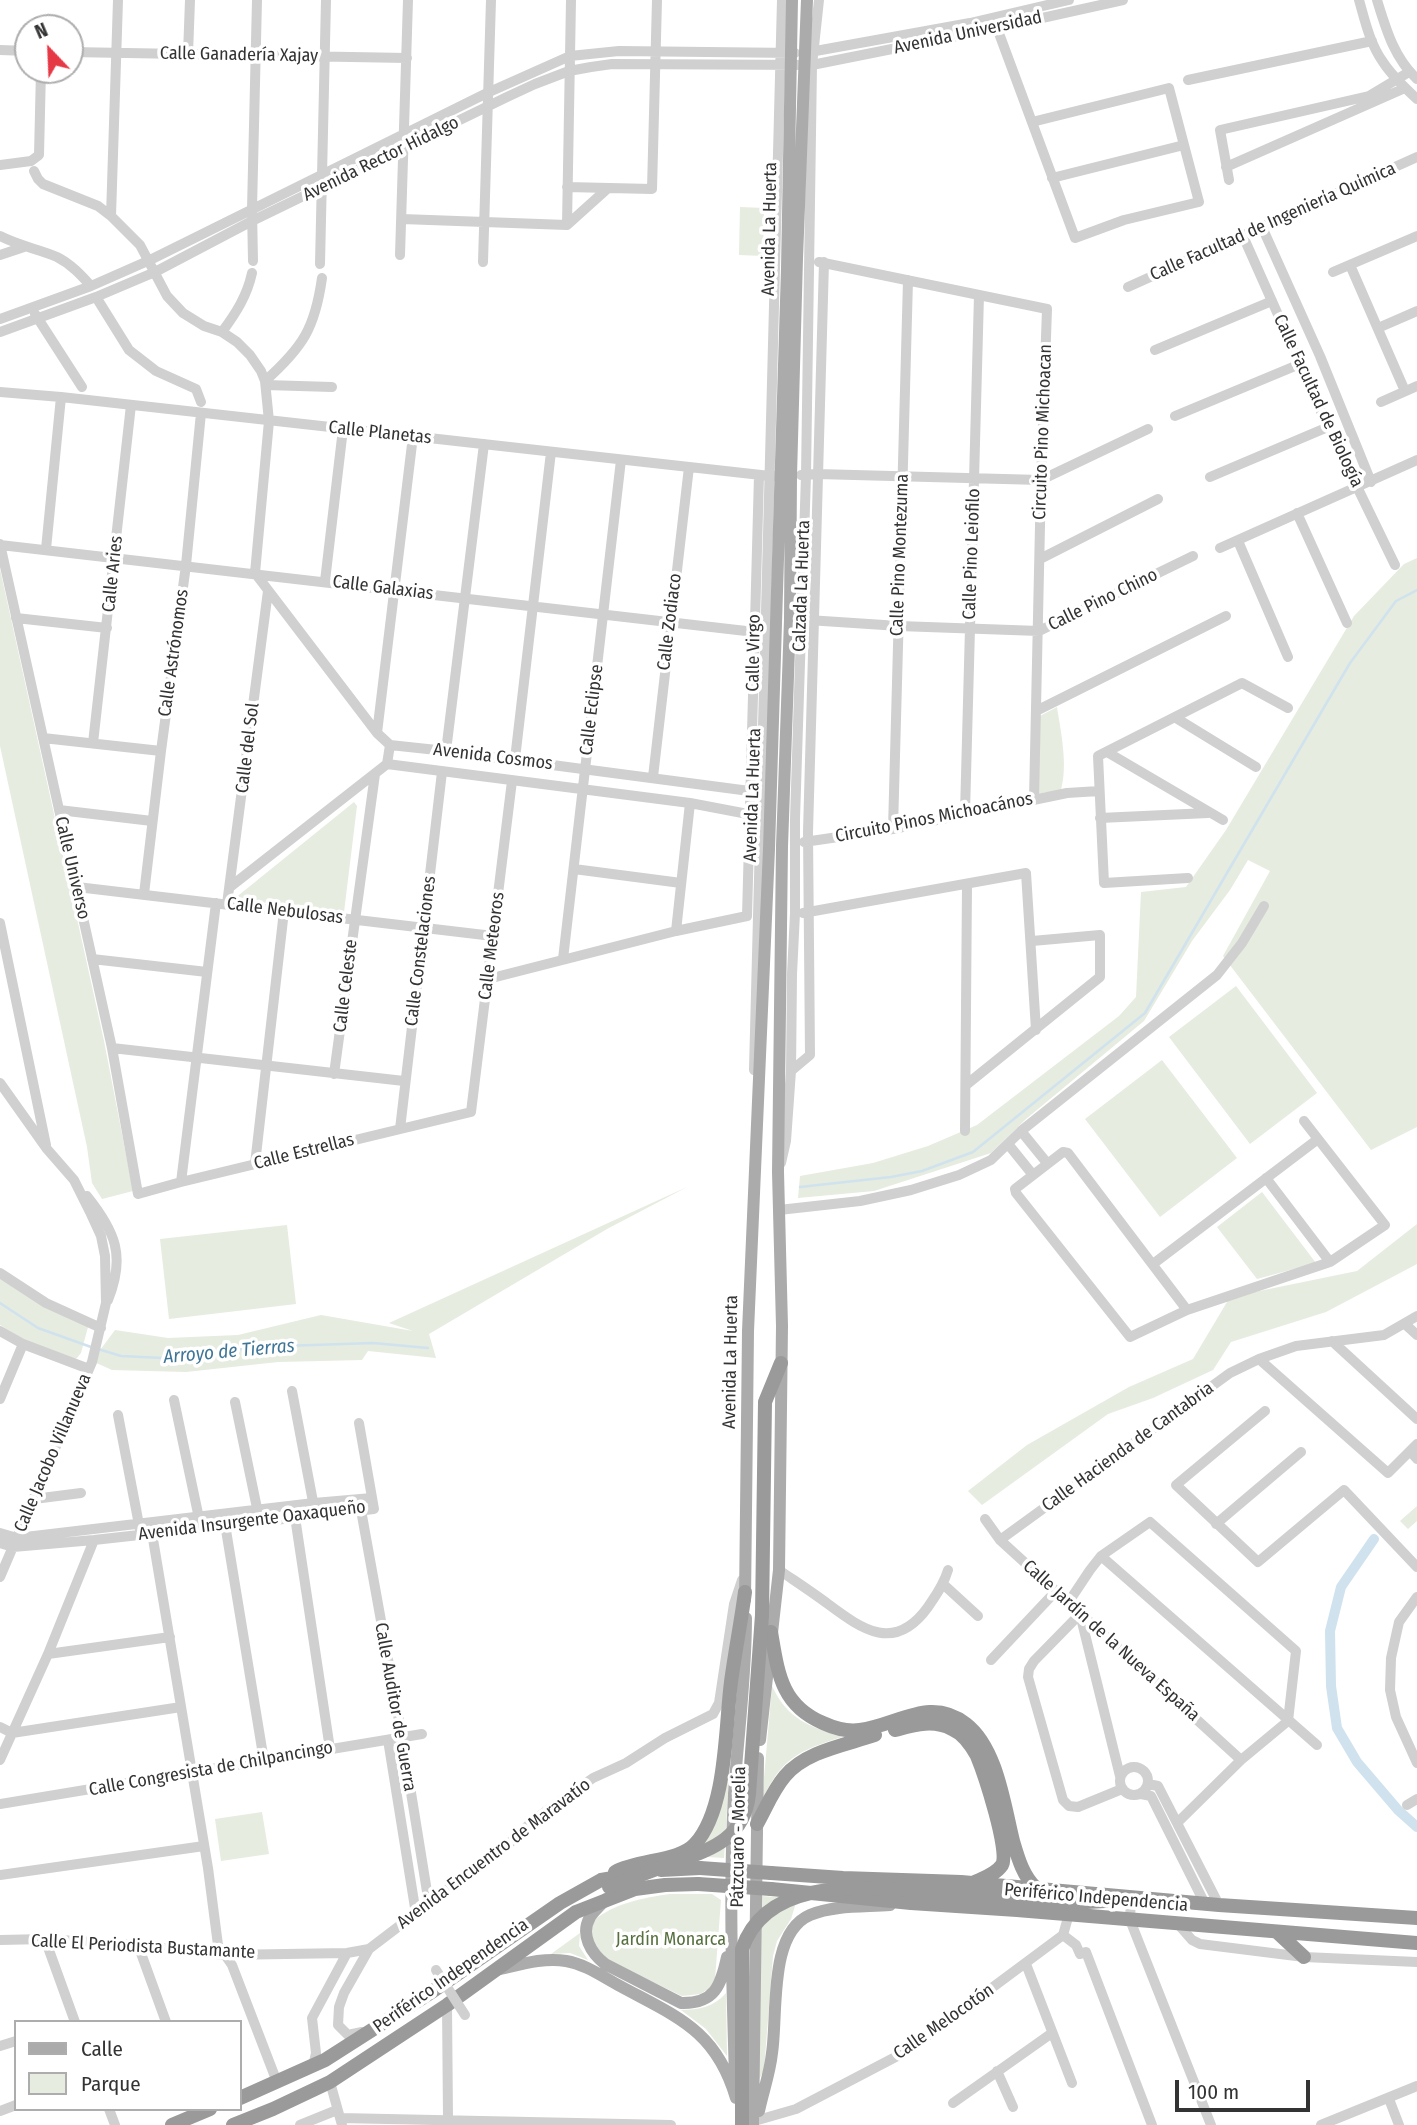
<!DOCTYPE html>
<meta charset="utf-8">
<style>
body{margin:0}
#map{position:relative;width:1417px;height:2125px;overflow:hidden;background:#fff;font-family:"Fira Sans Condensed",sans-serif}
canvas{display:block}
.legend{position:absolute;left:14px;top:2020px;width:228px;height:91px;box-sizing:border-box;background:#fff;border:2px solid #adadad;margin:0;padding:9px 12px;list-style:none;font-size:21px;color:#333}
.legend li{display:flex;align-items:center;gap:14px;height:35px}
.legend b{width:35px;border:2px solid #adadad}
.north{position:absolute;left:14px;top:14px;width:70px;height:70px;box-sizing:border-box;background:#fff;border:2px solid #adadad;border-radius:50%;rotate:337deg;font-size:19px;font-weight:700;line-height:28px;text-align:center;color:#333}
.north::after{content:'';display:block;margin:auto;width:24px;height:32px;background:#e63946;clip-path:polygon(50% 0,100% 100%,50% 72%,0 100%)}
.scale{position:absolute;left:1175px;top:2080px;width:135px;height:32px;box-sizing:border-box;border:4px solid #333;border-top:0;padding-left:9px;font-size:21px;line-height:24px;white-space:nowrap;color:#333;-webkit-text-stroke:5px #fff;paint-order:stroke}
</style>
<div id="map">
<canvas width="1417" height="2125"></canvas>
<ul class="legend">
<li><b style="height:9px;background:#ababab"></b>Calle</li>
<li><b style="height:19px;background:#e6ecdf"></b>Parque</li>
</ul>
<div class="north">N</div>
<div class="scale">100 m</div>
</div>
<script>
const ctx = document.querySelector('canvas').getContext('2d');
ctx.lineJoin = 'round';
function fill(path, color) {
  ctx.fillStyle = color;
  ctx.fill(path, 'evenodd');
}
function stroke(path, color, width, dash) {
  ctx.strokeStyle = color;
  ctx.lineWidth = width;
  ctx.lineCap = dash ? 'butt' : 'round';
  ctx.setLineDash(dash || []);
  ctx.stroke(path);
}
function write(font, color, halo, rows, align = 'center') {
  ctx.font = font + ' "Fira Sans Condensed",sans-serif';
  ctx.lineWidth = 7;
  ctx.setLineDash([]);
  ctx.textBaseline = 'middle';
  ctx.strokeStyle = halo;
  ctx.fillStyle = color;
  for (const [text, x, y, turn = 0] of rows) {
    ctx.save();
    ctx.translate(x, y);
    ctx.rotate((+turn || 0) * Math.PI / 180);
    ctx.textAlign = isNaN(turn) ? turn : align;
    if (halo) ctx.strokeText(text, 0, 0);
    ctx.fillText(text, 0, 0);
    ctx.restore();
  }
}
fill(new Path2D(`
 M740,207L764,208L763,256L739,255Z
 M1417,558V1127L1371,1150L1223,956L1270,871L1248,860L1230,890L1192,941L1144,1021L1026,1119L991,1153L874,1191L798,1198L800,1176L873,1163L928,1146L977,1125L1119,1016L1136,997L1141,892L1186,887L1226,830L1354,616L1404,564Z
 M0,569L104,1041L133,1191L102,1199L92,1183L87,1147L0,746Z
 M1057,707C1061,733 1068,764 1061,790L1036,794L1038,717Z
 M354,802L357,806L344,912L234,899Z
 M1236,986L1317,1093L1250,1144L1169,1037Z
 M1162,1060L1237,1158L1160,1217L1085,1119Z
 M687,1187L607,1229L429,1334L436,1358L368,1351L362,1360L278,1362L186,1372L112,1370L92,1361L115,1330L168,1338L238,1335L321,1315L413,1331L389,1323Z
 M1262,1192L1316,1263L1257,1279L1217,1227Z
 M1417,1224V1264L1326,1312L1231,1342L1213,1370L1153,1398L1108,1414L982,1505L968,1491L1027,1445L1129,1387L1193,1359L1230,1297L1357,1271Z
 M287,1225L296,1304L169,1319L160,1239Z
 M0,1278L88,1327L81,1353L76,1359L24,1340L0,1325Z
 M1417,1506V1521L1408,1529L1400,1521Z
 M772,1686C788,1720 809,1726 842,1737C798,1751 781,1758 762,1801Z
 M730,1761L724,1858L691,1856Z
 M262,1812L269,1854L221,1861L215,1819Z
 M670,1894H712L721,1900L715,1979L710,1988L700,1994L682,1996L609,1961C593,1949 590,1940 594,1920C616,1903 642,1898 670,1894Z
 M762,1896L789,1898L795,1906L791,1919L777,1941L773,1956L764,2070L757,2083Z
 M580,1933L579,1946L588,1960L570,1953L551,1954Z
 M726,1993L727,2056L706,2029L681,2010C699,2010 714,2007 726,1993Z`), '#e6ecdf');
stroke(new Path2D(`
 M800,1187L891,1177L922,1171L973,1152L1145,1013L1350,663L1396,601L1417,590
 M0,1303L38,1328L91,1347
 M98,1349L121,1356L183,1359L254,1347L373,1343L428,1348`), '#cfe2ee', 2.5);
stroke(new Path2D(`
 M1374,1539L1341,1587L1330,1631L1331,1686L1337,1728L1357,1762L1398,1810L1417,1827`), '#cfe2ee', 10);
stroke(new Path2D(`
 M1359,0C1365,21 1370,44 1383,62C1392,76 1405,88 1417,99
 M1377,0C1386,29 1394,58 1417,79
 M997,28C1023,98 1049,168 1075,238L1124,220L1199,202L1169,88L1032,122
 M0,50L28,51
 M70,52L407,58
 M810,52L970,23L1069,0
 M188,54L190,0
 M1188,80L1372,41
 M0,165L31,161L39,155L41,70
 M1226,167L1405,88
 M34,171L38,179L43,184L98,206L111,216L140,245L167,296L183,313L204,326L222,332L237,342L250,355L261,371L265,381L269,421L255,573
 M1052,178L1184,145
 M1229,180L1220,130L1369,96L1409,72
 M567,187L652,189L657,0
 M111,216L118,0
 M402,219L567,225L607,189
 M567,225L571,0
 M1262,227L1320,356L1371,482
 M0,236C19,246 39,249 57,257C71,264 81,275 91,286
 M1243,236L1328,427L1395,565
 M0,255L24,247
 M400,255L408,0
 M253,261L252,209L257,0
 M483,262L491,0
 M819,262L1047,309L1041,480L1034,799
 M320,264L326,0
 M1350,265L1405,391
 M1333,272L1417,236
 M1128,287L1417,157
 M96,297L129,350L156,371L196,389L201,402
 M35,314L82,387
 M0,319L91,286L150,260L487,93L570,56L619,51L795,53
 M1378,328L1417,311
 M0,332L96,297L155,272L252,221L507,97L535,84L569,71L591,67L612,64L812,65L997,28L1123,0
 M222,332C236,313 247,296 252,273
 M1155,350L1272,301
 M265,381C303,347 315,328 322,278
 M266,385L332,387
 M0,392L61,397L770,476H786
 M1381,402L1417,386
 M1175,416L1300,364
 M801,475L817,474L1041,480L1148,429
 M1210,477L1328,427
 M1297,513L1347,623
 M1238,541L1288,657
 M0,544L112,1048L138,1194L181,1182L471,1112L512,781
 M0,545L772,634
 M1220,548L1417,460
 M46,549L61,397
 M1040,559L1158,499
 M255,573L377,733L390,745L387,764
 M325,581L343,429
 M16,618L107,628
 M808,620L899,626L1039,631L1193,556
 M1036,711L1226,616
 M1176,718L1256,767
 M377,733L413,436
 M43,738L161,751
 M93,743L131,405
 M390,745L446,751L757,792
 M446,751L484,444
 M1107,752L1223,820
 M515,759L551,452
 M387,764L690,803L753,815
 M653,777L689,467
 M59,810L152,821
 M965,813L979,295
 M1100,818L1208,813
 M893,829L908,280
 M804,842L893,829L1067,793L1099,791
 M574,869L681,883
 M1188,878L1104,883L1098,756L1242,683L1288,708
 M77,887L493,936
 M230,887L387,764
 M144,894L161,751L186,565L201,413
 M227,904L268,591
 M803,913L1026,873L1036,1030
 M0,923L46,1145
 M676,931L690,803
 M92,959L207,972
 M563,959L621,460
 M488,979L676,931L747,916L759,475
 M112,1048L404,1081
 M754,1070L782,0
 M791,1071L810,1055L808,832L824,262
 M334,1074L375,774
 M0,1083L47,1149L74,1180L90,1212L101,1236L105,1256L106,1303L92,1362L0,1577
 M966,1085L1100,977V935L1032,941
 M400,1129L442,772
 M965,1131L967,885
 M1021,1131L1047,1163
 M1008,1144L1033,1175
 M781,1163L786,1141L791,1071L792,974L795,913V819L806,475L812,65L819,0
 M255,1164L284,911
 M1266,1178L1330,1262
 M181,1182L216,903
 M87,1196C115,1231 126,1256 108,1300
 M779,1210L860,1201L911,1190L959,1175L991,1160L1021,1131L1217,975L1242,943L1264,906
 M1153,1264L1318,1139
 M0,1273L46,1303L101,1328
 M1187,1310L1068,1153L1063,1152L1015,1189L1016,1193L1130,1337L1187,1310L1330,1262L1385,1225L1304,1121
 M1405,1324L1417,1335
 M0,1331L23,1344L89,1369
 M1332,1341L1417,1419
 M1259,1359L1388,1473L1417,1444
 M292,1391L314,1507
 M0,1399L23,1344
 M174,1400L200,1523
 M235,1402L258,1513
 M1265,1411L1176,1485L1258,1562L1344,1490L1417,1567
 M118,1415L140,1530
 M1410,1451L1417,1459
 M34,1499L81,1493
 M361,1510L402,1737L429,1904
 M295,1517L330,1749
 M985,1519L1000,1540L1241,1760
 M225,1524L264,1761
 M1216,1524L1301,1452
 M0,1533L17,1538L314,1503L372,1498
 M152,1533L208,1868L218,1945L232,1965L277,2082
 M1000,1540L1230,1373L1259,1359L1296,1346L1384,1335L1417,1316
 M0,1543L13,1547L94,1540L374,1509L359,1423
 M1101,1556L1317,1745
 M779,1570C795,1581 812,1592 828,1604C863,1630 895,1653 928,1607C936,1595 944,1584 948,1570
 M943,1584L978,1616
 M1417,1597L1399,1622L1391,1658L1390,1690L1396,1717L1417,1763
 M1068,1603L1090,1570L1101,1556L1150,1522L1296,1651L1288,1721L1241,1760L1177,1823
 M1080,1614L1034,1661L1029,1669L1028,1677L1063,1800L1069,1806L1078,1807L1122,1789
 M1080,1614L1120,1776
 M48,1654L170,1637
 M991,1660L1056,1591
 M0,1727L12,1733L181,1707
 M388,1740L416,1914
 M0,1760L48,1654L94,1540
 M1120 1781a14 14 0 1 1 28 0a14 14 0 1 1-28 0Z
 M1148,1784L1158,1786L1219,1905
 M1141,1794L1151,1796L1204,1902
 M0,1804L422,1734
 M1407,1805L1417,1799
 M0,1875L204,1846
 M1131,1898L1130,1920L1211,2125
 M1178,1924L1192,1940L1200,1944L1304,1957L1417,1962
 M1063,1935L1076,1945L1080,1954L1086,1952L1152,2125
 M45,1939L75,2022
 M0,1940L45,1939L138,1945L224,1955L347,1953L369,1949
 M138,1945L166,2022
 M1026,1964L1072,2083
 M447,2005L448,2119
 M362,2032L348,2035L338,2025L339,2007L344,1993L369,1949L474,1869L500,1852L535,1819L593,1778L626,1763L665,1738L713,1714L719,1703L734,1604L742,1580
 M0,2046L16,2041
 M313,2066L316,2053L312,2018L347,1953
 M997,2071L1013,2107
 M330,2082L342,2125
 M1389,2099L1399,2125
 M953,2103L1052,2033
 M109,2109L115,2125
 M0,2111L16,2105
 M340,2118L671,2125
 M758,2120L796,2109L907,2051L1063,1935L1069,1914
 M300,2125L337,2110
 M1321,2125L1417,2086`), '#d0d0d0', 10);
stroke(new Path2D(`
 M745,1600L748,1331L769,849L787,269L792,0
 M760,1740L779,1570L782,1326L778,1172L782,846L790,620L791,476L797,258L807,0
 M606,1899C601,1905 594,1911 590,1917C580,1935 591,1953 605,1964L681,2003C715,2004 721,1985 727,1957
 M496,1970C519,1965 543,1957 566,1961C585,1964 603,1977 620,1986C677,2017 716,2030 736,2098
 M735,2076C732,1982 729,1888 734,1794C738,1735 746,1677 746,1618
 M759,2111C763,2092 770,2073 772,2053C778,2014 768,1933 810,1915C834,1905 864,1907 890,1905
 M753,2125L758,1758`), '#ababab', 12);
stroke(new Path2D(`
 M762,1615L765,1402L781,1363
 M771,1632C778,1673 781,1705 823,1723C834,1728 847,1732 860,1730C898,1725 930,1696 966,1724C997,1748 1004,1805 1013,1841C1018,1858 1023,1876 1036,1888
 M895,1730C914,1725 933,1719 952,1729C964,1734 971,1745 977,1756C984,1773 1010,1851 1002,1865C996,1874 984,1878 975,1882
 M757,1824C766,1808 773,1790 785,1776C806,1751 846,1745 875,1735
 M661,1870L700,1868
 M615,1872C638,1859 679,1862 695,1844C727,1809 725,1728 731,1682C735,1652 741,1622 745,1592
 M771,1873L843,1878L961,1882L1219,1905L1417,1918
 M771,1889L911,1903L1017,1910L1417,1943
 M911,1890L1069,1903L1105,1901
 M1277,1932L1304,1957
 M742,2083V2125
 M240,2098L325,2060L433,1991L560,1903L601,1880L631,1875
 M172,2125L210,2109
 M233,2125L273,2109L330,2082L447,2005L576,1912L635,1889L665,1885L698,1884`), '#9a9a9a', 14);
stroke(new Path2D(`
 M436,1970L465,2015`), '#d0d0d0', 10);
stroke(new Path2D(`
 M700,1868L771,1873
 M698,1884L771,1889
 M609,1887C629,1879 649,1872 670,1864C708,1850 744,1841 749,1794L762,1615
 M742,2083V1949C766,1880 852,1887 911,1890`), '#9a9a9a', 14);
write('18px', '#333', '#fff', [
 ["Avenida Universidad",968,33,-12],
 ["Calle Ganadería Xajay",239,55,1],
 ["Avenida Rector Hidalgo",381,159,-26],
 ["Calle Facultad de Ingenierίa Quίmica",1273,222,-24],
 ["Avenida La Huerta",770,229,-89],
 ["Calle Facultad de Biología",1318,401,65],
 ["Circuito Pino Michoacan",1043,432,-88],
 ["Calle Planetas",380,433,6],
 ["Calle Pino Leiofilo",972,554,-88],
 ["Calle Pino Montezuma",900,555,-88],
 ["Calle Aries",113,574,-84],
 ["Calzada La Huerta",802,586,-88],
 ["Calle Galaxias",383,588,7],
 ["Calle Pino Chino",1103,600,-26],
 ["Calle Zodiaco",670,622,-83],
 ["Calle Astrónomos",174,653,-82],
 ["Calle Virgo",754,653,-89],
 ["Calle Eclipse",592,710,-83],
 ["Calle del Sol",248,748,-83],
 ["Avenida Cosmos",493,757,7],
 ["Avenida La Huerta",753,795,-88],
 ["Circuito Pinos Michoacános",934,818,-11],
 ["Calle Universo",72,868,77],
 ["Calle Nebulosas",285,911,7],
 ["Calle Meteoros",492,946,-83],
 ["Calle Constelaciones",421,951,-83],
 ["Calle Celeste",346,986,-83],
 ["Calle Estrellas",304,1152,-14],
 ["Avenida La Huerta",731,1362,-89],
 ["Calle Hacienda de Cantabria",1128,1447,-36],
 ["Calle Jacobo Villanueva",53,1453,-67],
 ["Avenida Insurgente Oaxaqueño",252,1521,-7],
 ["Calle Jardín de la Nueva España",1111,1641,42],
 ["Calle Auditor de Guerra",395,1707,80],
 ["Calle Congresista de Chilpancingo",211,1769,-10],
 ["Pátzcuaro - Morelia",739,1837,-89],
 ["Avenida Encuentro de Maravatío",494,1854,-37],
 ["Periférico Independencia",1096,1898,5],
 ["Calle El Periodista Bustamante",143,1947,3],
 ["Periférico Independencia",451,1976,-35],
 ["Calle Melocotón",944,2022,-35]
]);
write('18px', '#56703f', '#fff', [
 ["Jardín Monarca",671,1940]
]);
write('italic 19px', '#3f7597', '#fff', [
 ["Arroyo de Tierras",229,1352,-5]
]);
</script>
